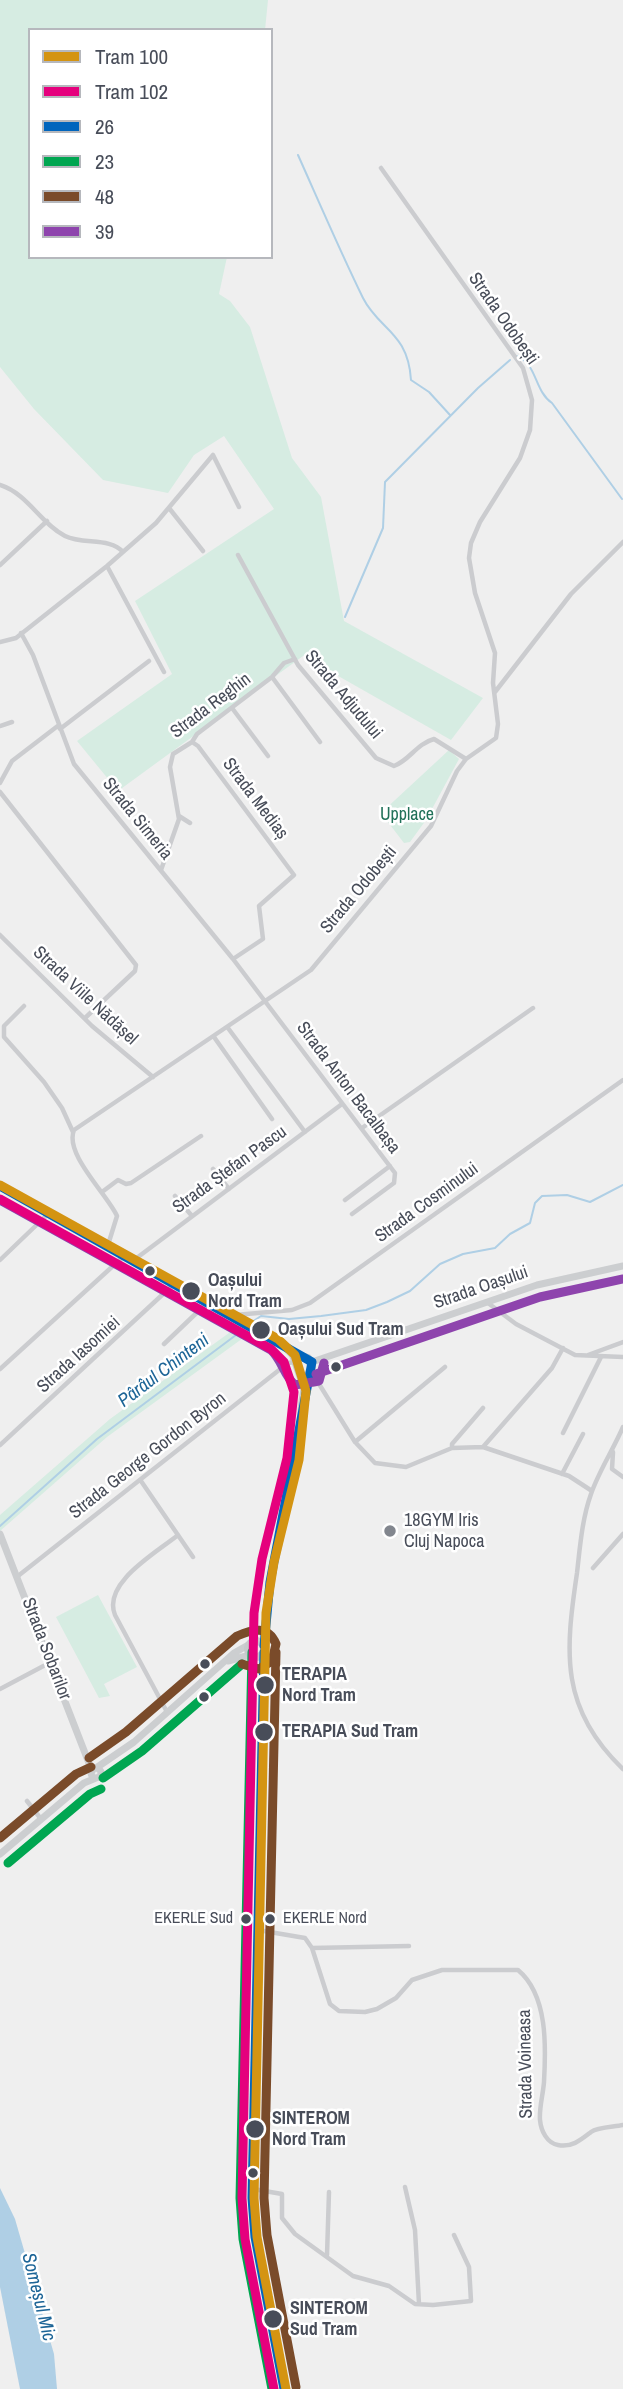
<!DOCTYPE html>
<meta charset="utf-8">
<style>
body{margin:0}
#map{position:relative;width:623px;height:2389px;overflow:hidden;background:#efefef;font-family:"Archivo Narrow",sans-serif}
canvas{display:block}
.legend{position:absolute;left:28px;top:28px;width:245px;height:231px;box-sizing:border-box;background:#fff;border:2px solid #b6b8bd;margin:0;padding:9px 12px;list-style:none;font-size:21px;color:#484d59}
.legend li{display:flex;align-items:center;gap:14px;height:35px}
.legend b{width:35px;border:2px solid #b6b8bd}
</style>
<div id="map">
<canvas width="623" height="2389"></canvas>
<ul class="legend">
<li><b style="height:9px;background:#d49412"></b>Tram 100</li>
<li><b style="height:9px;background:#e5007d"></b>Tram 102</li>
<li><b style="height:9px;background:#0065bd"></b>26</li>
<li><b style="height:9px;background:#00a651"></b>23</li>
<li><b style="height:9px;background:#7a4b2a"></b>48</li>
<li><b style="height:9px;background:#8e44ad"></b>39</li>
</ul>
</div>
<script>
const ctx = document.querySelector('canvas').getContext('2d');
ctx.lineJoin = 'round';
function fill(path, color) {
  ctx.fillStyle = color;
  ctx.fill(path, 'evenodd');
}
function stroke(path, color, width, dash) {
  ctx.strokeStyle = color;
  ctx.lineWidth = width;
  ctx.lineCap = dash ? 'butt' : 'round';
  ctx.setLineDash(dash || []);
  ctx.stroke(path);
}
function write(font, color, halo, rows, align = 'center') {
  ctx.font = font + ' "Archivo Narrow",sans-serif';
  ctx.lineWidth = 5;
  ctx.setLineDash([]);
  ctx.textBaseline = 'middle';
  ctx.strokeStyle = halo;
  ctx.fillStyle = color;
  for (const [text, x, y, turn = 0] of rows) {
    ctx.save();
    ctx.translate(x, y);
    ctx.rotate((+turn || 0) * Math.PI / 180);
    ctx.textAlign = isNaN(turn) ? turn : align;
    if (halo) ctx.strokeText(text, 0, 0);
    ctx.fillText(text, 0, 0);
    ctx.restore();
  }
}
fill(new Path2D(`
 M0,0H268L265,30H30V257H227L219,294L230,301L250,327L292,458L321,497L344,621L483,698L451,740L303,656L118,791L77,741L172,674L135,601L274,509L224,436L194,455L168,493L103,480L34,409L0,367Z
 M449,750L459,759L426,820L410,842L404,843L381,813Z
 M240,1325L250,1333L107,1437L0,1531V1515L110,1419Z
 M98,1595L137,1667L104,1684L110,1696L99,1698L56,1617Z`), '#d6ece2');
fill(new Path2D(`
 M0,2188L15,2219L54,2354L57,2389H20L0,2287Z`), '#afcfe5');
stroke(new Path2D(`
 M298,155C319,202 340,251 363,298C379,330 408,332 411,380L429,392L450,415
 M516,356C537,362 534,391 552,403L622,499
 M345,617L383,528L385,482L478,388L510,360
 M252,1322L261,1316L289,1319L321,1316L366,1310L387,1302L410,1291L440,1264L463,1254L495,1248L510,1234L530,1223L535,1203L542,1196L567,1195L590,1202L623,1185
 M0,1526L97,1439L248,1326`), '#afcfe5', 2);
stroke(new Path2D(`
 M0,485C28,494 40,523 65,536C83,545 110,537 123,552
 M169,508L203,551
 M238,555L298,665L376,758L394,766C410,760 416,744 434,739L466,759
 M0,565L47,521
 M107,566L164,672
 M21,633L33,655L74,764L233,959L395,1173L394,1183L352,1214
 M0,642L16,638L107,566L156,523L213,455L239,507
 M272,677L320,742
 M495,692L571,594L623,542
 M232,708L268,756
 M0,726L12,722
 M60,729L149,661
 M192,742L198,746L294,875L259,906L263,939L233,959
 M0,783L12,761L59,725
 M0,792L136,965L135,971L85,1018
 M179,816L190,823
 M161,870L179,819L170,767L173,754L192,742L197,734L272,677L284,663L295,659
 M0,935L92,1026L153,1077
 M24,1006L4,1026V1037L44,1082L62,1108L73,1132
 M228,1028L305,1132
 M214,1037L272,1119
 M362,1128L533,1008
 M213,1169L229,1189
 M102,1192L118,1180L126,1184L131,1183L201,1136
 M175,1196L192,1216
 M345,1200L390,1166
 M108,1245L117,1216C107,1194 64,1154 74,1130L311,970L431,826L457,771L466,759L496,738L498,724L493,683L495,653L475,593L469,558L471,543L480,522L520,458L530,430L532,400L523,368L381,168
 M0,1260L49,1213
 M134,1260L342,1104
 M488,1303L516,1324L575,1355L623,1357
 M235,1315L292,1310L310,1303L623,1080
 M164,1344L208,1302
 M588,1355L623,1342
 M0,1369L125,1255
 M311,1371L355,1442L375,1463L406,1467L452,1448L483,1447L569,1476L592,1491
 M623,1427C613,1450 599,1471 591,1494C582,1519 580,1547 577,1573C565,1653 560,1709 623,1769
 M563,1433L601,1357
 M355,1442L445,1367
 M0,1445L175,1283
 M483,1447L552,1368L563,1348
 M452,1448V1444L483,1408
 M613,1452L612,1469L623,1477
 M562,1474L583,1434
 M141,1481L193,1557
 M593,1568L623,1534
 M18,1576L288,1363L295,1362
 M0,1689L51,1662
 M167,1712L115,1615C102,1583 156,1553 178,1535
 M27,1801L41,1819
 M258,1930L305,1938L312,1948L330,2004L339,2011L365,2012L377,2009L396,1998L412,1980L442,1970H518C548,1995 546,2047 544,2082C543,2095 539,2108 540,2120C541,2131 547,2143 558,2145C572,2148 582,2139 591,2132C598,2127 615,2127 623,2125
 M312,1948L409,1946
 M405,2187L415,2230L419,2304
 M253,2189L282,2194V2218L295,2234L353,2276L389,2286L415,2304L433,2305L471,2301L469,2267L454,2235
 M327,2255L329,2192`), '#cbcccf', 4.5);
stroke(new Path2D(`
 M312,1362L537,1285L623,1266
 M0,1534L92,1771
 M228,1661L250,1655
 M96,1768L134,1742L234,1653L250,1644
 M91 1773a5 5 0 1 1 10 0a5 5 0 1 1-10 0Z
 M0,1854L84,1783L96,1778`), '#ccced0', 7);
stroke(new Path2D(`
 M0,1186L278,1340L293,1355L305,1390
 M306,1384L318,1382
 M248 1649a8 8 0 1 1 16 0a8 8 0 1 1-16 0Z
 M264,1646C266,1581 286,1520 297,1456C302,1428 299,1392 312,1367L308,1358L292,1353
 M264,1652L252,2198L255,2237L284,2389`), '#c7c9cc', 8);
stroke(new Path2D(`
 M0,1186L312,1362L270,1582L264,1646
 M264,1652L252,2198L255,2237L284,2389`), '#0065bd', 9);
stroke(new Path2D(`
 M252,1652L240,2198L243,2239L272,2389
 M103,1778L142,1751L242,1664
 M8,1863L90,1794L101,1789`), '#00a651', 9);
stroke(new Path2D(`
 M276,1652L264,2198L267,2235L296,2387
 M89,1758L126,1732L237,1636C253,1629 268,1625 276,1644L272,1661L259,1669L242,1664
 M0,1838L76,1774L91,1767`), '#7a4b2a', 9);
stroke(new Path2D(`
 M0,1200L271,1350C282,1360 284,1376 295,1385L319,1381L324,1363
 M316,1374L540,1297L623,1279`), '#8e44ad', 9);
stroke(new Path2D(`
 M0,1185L278,1339L295,1355L306,1391L299,1460L274,1562L266,1613L254,2198L257,2237L286,2389`), '#d49412', 9);
stroke(new Path2D(`
 M0,1199L271,1349L284,1362L294,1392L287,1458L262,1559L254,1613L242,2198L245,2239L274,2389`), '#e5007d', 9);
for (const [x, y, r, color] of [
 [150,1271,6,"#484d59"],
 [191,1291,10,"#484d59"],
 [261,1330,10,"#484d59"],
 [336,1367,6,"#484d59"],
 [390,1531,7,"#82868e"],
 [205,1664,6,"#484d59"],
 [265,1685,10,"#484d59"],
 [204,1697,6,"#484d59"],
 [264,1732,10,"#484d59"],
 [246,1919,6,"#484d59"],
 [270,1919,6,"#484d59"],
 [255,2129,10,"#484d59"],
 [253,2173,6,"#484d59"],
 [273,2319,10,"#484d59"]
]) {
  const dot = new Path2D();
  dot.arc(x, y, r, 0, 2 * Math.PI);
  ctx.fillStyle = color;
  ctx.fill(dot);
  stroke(dot, '#fff', 2.5);
}
write('16px', '#484d59', '#fff', [
 ["EKERLE Sud",233,1919],
 ["EKERLE Nord",283,1919,"left"]
], 'right');
write('18px', '#484d59', '#fff', [
 ["Strada Odobești",503,319,55],
 ["Strada Adjudului",343,695,50],
 ["Strada Reghin",211,706,-37],
 ["Strada Mediaș",255,799,53],
 ["Strada Simeria",137,819,51],
 ["Strada Odobești",359,890,-50],
 ["Strada Viile Nădășel",85,996,43],
 ["Strada Anton Bacalbașa",348,1088,53],
 ["Strada Ștefan Pascu",230,1170,-36],
 ["Strada Cosminului",427,1203,-36],
 ["Strada Oașului",481,1288,-19],
 ["Strada Iasomiei",79,1355,-42],
 ["Strada George Gordon Byron",148,1456,-38],
 ["Strada Sobarilor",46,1649,69],
 ["Strada Voineasa",526,2064,-91]
]);
write('18px', '#217159', '#fff', [
 ["Upplace",407,815]
]);
write('bold 18px', '#484d59', '#fff', [
 ["Oașului",208,1281],
 ["Nord Tram",208,1302],
 ["Oașului Sud Tram",278,1330],
 ["TERAPIA",282,1675],
 ["Nord Tram",282,1696],
 ["TERAPIA Sud Tram",282,1732],
 ["SINTEROM",272,2119],
 ["Nord Tram",272,2140],
 ["SINTEROM",290,2309],
 ["Sud Tram",290,2330]
], 'left');
write('18px', '#484d59', '#fff', [
 ["18GYM Iris",404,1521],
 ["Cluj Napoca",404,1542]
], 'left');
write('italic 19px', '#1d6597', '#fff', [
 ["Pârâul Chinteni",164,1371,-37],
 ["Someșul Mic",38,2297,76]
]);
</script>
